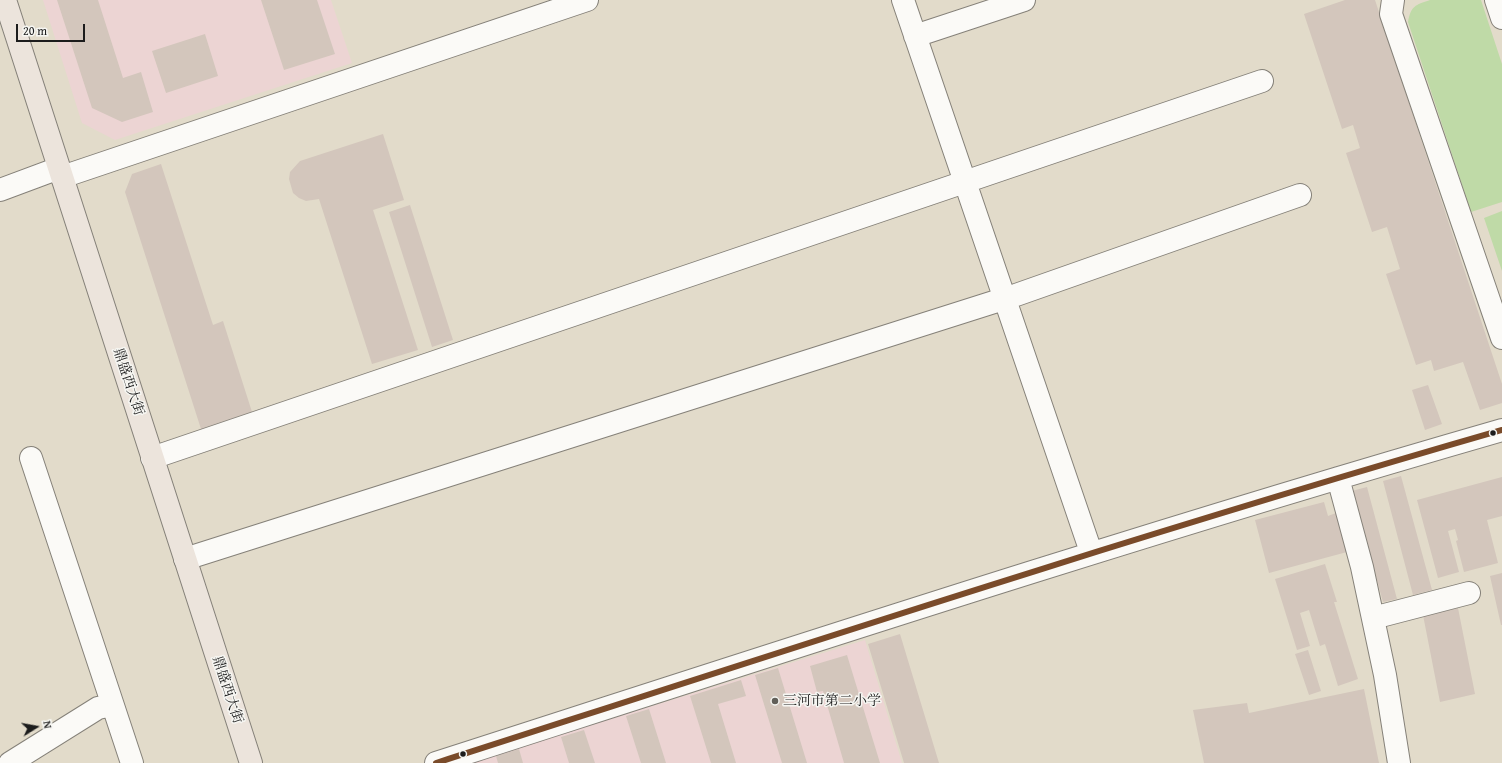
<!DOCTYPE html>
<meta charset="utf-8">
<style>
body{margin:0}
#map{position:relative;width:1502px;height:763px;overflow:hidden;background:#e2dbca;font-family:"Gentium Book Plus",serif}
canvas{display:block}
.north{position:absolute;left:16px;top:707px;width:40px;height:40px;-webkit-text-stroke:3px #f6f6f2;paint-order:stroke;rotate:79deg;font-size:11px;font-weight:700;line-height:16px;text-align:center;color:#1c1c1c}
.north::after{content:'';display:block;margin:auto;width:14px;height:18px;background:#1c1c1c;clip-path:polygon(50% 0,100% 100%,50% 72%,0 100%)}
.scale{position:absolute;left:16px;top:24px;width:69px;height:18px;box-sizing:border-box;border:2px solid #1c1c1c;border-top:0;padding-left:5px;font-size:12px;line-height:14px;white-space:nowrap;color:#1c1c1c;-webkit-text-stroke:3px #f6f6f2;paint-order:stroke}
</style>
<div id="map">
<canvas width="1502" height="763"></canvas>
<div class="north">N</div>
<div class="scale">20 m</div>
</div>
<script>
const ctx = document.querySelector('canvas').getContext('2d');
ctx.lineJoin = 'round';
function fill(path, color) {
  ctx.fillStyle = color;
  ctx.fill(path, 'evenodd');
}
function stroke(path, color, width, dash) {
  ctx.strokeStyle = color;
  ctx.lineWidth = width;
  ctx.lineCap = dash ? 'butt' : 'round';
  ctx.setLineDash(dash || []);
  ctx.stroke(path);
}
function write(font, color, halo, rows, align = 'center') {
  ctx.font = font + ' "Gentium Book Plus","Noto Serif SC",serif';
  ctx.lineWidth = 3;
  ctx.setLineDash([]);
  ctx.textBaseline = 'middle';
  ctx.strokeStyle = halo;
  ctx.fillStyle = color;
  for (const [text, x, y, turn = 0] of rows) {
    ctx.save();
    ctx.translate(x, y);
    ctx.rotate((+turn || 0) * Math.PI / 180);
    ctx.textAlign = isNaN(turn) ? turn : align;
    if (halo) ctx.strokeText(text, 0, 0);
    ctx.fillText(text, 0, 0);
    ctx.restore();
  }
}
fill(new Path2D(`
 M43,0H331L352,63L115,140L82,123Z
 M865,640L902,763H468Z`), '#ecd4d3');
fill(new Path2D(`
 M1430,0H1481L1502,64V202L1471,212L1408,22C1411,6 1415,5 1430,0Z
 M1502,211V271L1484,218Z`), '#bfdaa7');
fill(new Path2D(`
 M57,0H98L123,78L141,72L153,112L122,122L92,108Z
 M261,0H317L335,54L284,70Z
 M1345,0H1375L1502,384V403L1480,410L1463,362L1434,371L1431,360L1416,365L1386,274L1400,269L1387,227L1372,232L1346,153L1360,148L1353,125L1342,129L1304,14Z
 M205,34L218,76L166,93L152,51Z
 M383,134L404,200L373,210L418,350L372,364L319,199L306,201L299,198L293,193L289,179L290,172L300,161Z
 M161,164L213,325L223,321L252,412L201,429L125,192L132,174Z
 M410,205L453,340L432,347L389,212Z
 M1428,385L1442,424L1425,430L1412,390Z
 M1401,476L1432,590L1413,595L1383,481Z
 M1502,477V516L1487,520L1498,563L1464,572L1456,541L1458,540L1455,529L1448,531L1459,572L1438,578L1417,500Z
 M1367,487L1397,599L1383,602L1352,491Z
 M1324,502L1328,516L1336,513L1347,552L1269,573L1255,520Z
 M1325,564L1337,602H1334L1358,679L1338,686L1325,644L1320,646L1309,610L1300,613L1310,646L1297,650L1275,579Z
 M1502,573V625H1501L1490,576Z
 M1458,608L1475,694L1440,702L1423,615Z
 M900,634L939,763H904L868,644Z
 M1308,650L1321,691L1309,695L1295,654Z
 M847,655L880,763H844L823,691L817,692L810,666Z
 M778,668L807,763H782L755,675Z
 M741,680L746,696L718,704L736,763H711L690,696Z
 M1364,689L1379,763H1204L1193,710L1247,703L1249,713Z
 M649,709L666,763H641L626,716Z
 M584,730L595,763H569L561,737Z
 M519,749L523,763H498L496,756Z`), '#d3c6bc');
const minor = new Path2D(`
 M903,0L1091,552
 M1393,0L1391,14L1502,338
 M1496,0L1502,18
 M915,36L1024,0
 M62,177L587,0
 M0,190L59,168
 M31,458L132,763
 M152,458L1262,81
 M1338,478L1362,567L1385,675L1399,763
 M185,559L1016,295L1300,195
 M1373,618L1469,593
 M10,763L98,708L112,705
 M436,763C790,649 1144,533 1502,430`);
const major = new Path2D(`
 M5,0L251,763`);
stroke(minor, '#858179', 24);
stroke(major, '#858179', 24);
stroke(minor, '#fbfaf7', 22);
stroke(major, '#ece4dc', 22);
stroke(new Path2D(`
 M436,763C790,649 1144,533 1502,430`), '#7a4b2a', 6);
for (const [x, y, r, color] of [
 [1493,433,3.5,"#1c1c1c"],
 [775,701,4,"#615f59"],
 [463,754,3.5,"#1c1c1c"]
]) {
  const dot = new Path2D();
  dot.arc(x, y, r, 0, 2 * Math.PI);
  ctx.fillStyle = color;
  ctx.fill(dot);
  stroke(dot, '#f6f6f2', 1.5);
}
write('14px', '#1c1c1c', '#f6f6f2', [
 ["鼎盛西大街",128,382,72],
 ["鼎盛西大街",227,690,72]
]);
write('14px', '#1c1c1c', '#f6f6f2', [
 ["三河市第二小学",783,701]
], 'left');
</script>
